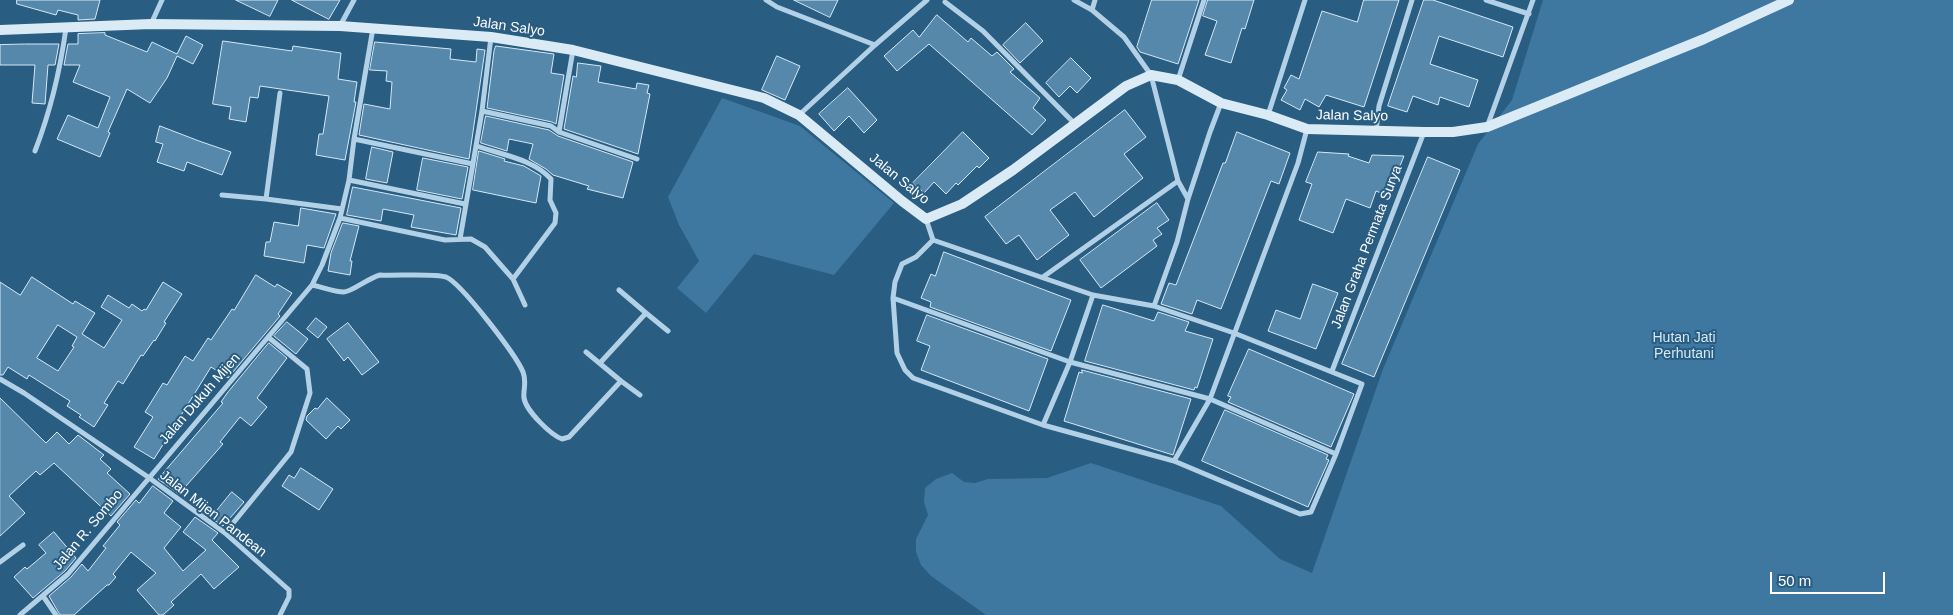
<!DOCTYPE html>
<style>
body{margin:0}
#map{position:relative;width:1953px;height:615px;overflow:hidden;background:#295d82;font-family:Arial,sans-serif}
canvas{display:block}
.scale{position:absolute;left:1770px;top:572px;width:115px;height:22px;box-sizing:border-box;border:2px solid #fff;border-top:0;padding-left:6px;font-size:15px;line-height:18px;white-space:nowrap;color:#fff;-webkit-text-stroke:4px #295d82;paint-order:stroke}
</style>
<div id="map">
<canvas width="1953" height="615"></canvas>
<div class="scale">50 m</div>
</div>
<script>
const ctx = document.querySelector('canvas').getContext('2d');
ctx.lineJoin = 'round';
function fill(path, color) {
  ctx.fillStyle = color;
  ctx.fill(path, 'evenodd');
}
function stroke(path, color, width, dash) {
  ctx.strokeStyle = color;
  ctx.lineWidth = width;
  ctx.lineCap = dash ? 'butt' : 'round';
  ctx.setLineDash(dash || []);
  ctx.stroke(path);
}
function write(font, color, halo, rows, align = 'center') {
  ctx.font = font + ' Arial,sans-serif';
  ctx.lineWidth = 4;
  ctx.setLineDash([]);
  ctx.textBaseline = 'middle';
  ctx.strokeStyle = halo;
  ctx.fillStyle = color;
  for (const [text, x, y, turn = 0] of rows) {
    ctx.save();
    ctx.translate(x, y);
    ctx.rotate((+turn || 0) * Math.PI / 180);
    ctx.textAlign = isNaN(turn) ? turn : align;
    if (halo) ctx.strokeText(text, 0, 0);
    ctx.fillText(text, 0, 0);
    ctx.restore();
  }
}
fill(new Path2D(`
 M1543,0H1953V615H986L931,576L921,565L916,552V539L928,515L924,502L925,488L936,479L952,473L964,482L975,483L988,479L1047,478L1091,463L1221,506L1280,559L1312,573L1383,369L1478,144L1512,100Z
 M722,98L800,126L894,203L834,275L754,254L706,313L677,288L699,261L679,225L668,197Z`), '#3e779f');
const building = new Path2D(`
 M17,0H100L95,19L78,20V15L58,10L56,15L17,4Z
 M236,0H278L270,16Z
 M292,0H340L329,19Z
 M794,0H838L830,17Z
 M1152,0H1199L1178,64L1140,52L1137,47Z
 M1208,0H1254L1245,29L1242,28L1231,63L1205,55L1217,21L1203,16Z
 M1364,0H1399L1364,107L1326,95L1319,107L1305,99L1300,110L1281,100L1287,90L1284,88L1291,75L1299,79L1322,11L1357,22Z
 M1424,0H1433L1513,27L1503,57L1439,36L1430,64L1478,80L1469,107L1440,97L1438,105L1413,96L1407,112L1388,106Z
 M937,15L968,42L971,38L992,56L997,52L1014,69L1010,72L1040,98L1033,108L1046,120L1032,135L929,44L897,71L884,56L913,30L919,37Z
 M1026,23L1043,41L1020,63L1003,45Z
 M105,33V35L147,52L152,42L177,54L186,36L203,45L193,64L177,56L167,78L150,103L127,89L108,132L110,133L100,157L57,139L68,115L98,128L110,97L73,82L80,65H64L68,44H78V34Z
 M223,41L292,51L293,46L341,53L338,79L357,82L354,102H356L345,160L316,155L319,134H323L329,96L260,86L258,98L250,97L246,122L229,119L231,107L213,104Z
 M375,42L451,49L450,59L476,62L477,49L485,50L469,159L359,135L364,104L390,109L392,82L386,81L387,71L370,70Z
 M25,44H59L55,65H48L45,104L32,103L35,65H0V45Z
 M496,46L554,54L551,73L564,75L556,124L552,122L487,108L494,51Z
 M777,56L800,66L785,100L762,90Z
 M1071,58L1091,78L1077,93L1070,86L1059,97L1046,83Z
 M578,63L601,66L598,82L636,89L637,83L649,85L647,93L650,94L638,154L564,129L573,76L576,77Z
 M848,88L877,120L864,133L849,116L834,131L819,114Z
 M1125,110L1146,137L1124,154L1143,178L1094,217L1075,192L1050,210L1069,235L1037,260L1019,235L1006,244L985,217Z
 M486,116L549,130L558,136L633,162L623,198L587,189L589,186L553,175L546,169L529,159L533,144L509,139L507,151L481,143Z
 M160,126L199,141L231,152L222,175L187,162L184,171L157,162L163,144L156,142Z
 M963,132L989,158L979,168L977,166L958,185L956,183L946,194L934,182L924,193L913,183Z
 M1237,132L1290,153L1279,184L1271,181L1221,309L1197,300L1192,314L1161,304L1169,283L1176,285L1223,163H1225Z
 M372,147L393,152L387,183L366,179Z
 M479,151L505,159L504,161L524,166L541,176L536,203L473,190Z
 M1318,152L1349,154L1348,156L1369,163L1372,155L1404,156L1388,196L1376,191L1370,208L1346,199L1333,233L1299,220L1312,184L1306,182Z
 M1428,157L1460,170L1374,377L1342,364Z
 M423,158L468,167L462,199L417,190Z
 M353,187L461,208L456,235L411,227L414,215L383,209L381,221L347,215Z
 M1157,203L1169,220L1157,228L1162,234L1153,240L1157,246L1101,288L1080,260Z
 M301,208L336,214L324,248L307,245L304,263L264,256L266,242H270L274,222L298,226Z
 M343,223L359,226L350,261H352L350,275L328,271L331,253Z
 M944,252L1071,300L1051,351L930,307L931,302L921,298L931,274L935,276Z
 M256,275L275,287L277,284L292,293L278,314L280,316L228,378L211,367L154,459L134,447L153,417L145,412L163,383L167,385L185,356L193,361L208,338L211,340L232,309L234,310Z
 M32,277L73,304L75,301L95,313L82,334L104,348L122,320L101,307L108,295L129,308L132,304L142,311L144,309L146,310L163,282L182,294L164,322L166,323L155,341L154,340L143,356L141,355L123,384L118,381L104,403L108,405L94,427L79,417L81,415L67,406L70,401L29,375L27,379L8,367L3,375H0V282L20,295ZM58,325L77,337L72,346L74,347L58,371L37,358Z
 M1313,284L1338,293L1316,349L1268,331L1276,310L1300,319Z
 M1103,305L1154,321L1158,312L1189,322L1185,331L1213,339L1197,388L1195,387L1194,390L1085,361Z
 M927,315L1048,359L1029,411L921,370L930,346L917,341Z
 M316,318L327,327L318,338L307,329Z
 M287,322L308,339L296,354L274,336Z
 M348,323L379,362L362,375L348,357L344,361L327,339Z
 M269,343L287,358L257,398L267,407L251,426L240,417L220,442L223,444L179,494L158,479L223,403L221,402L228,392Z
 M1249,349L1354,394L1331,447L1228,402L1231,397L1228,396Z
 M1082,370L1191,399L1173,455L1064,421L1079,372L1082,373Z
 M0,398L46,443L57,432L69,444L78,435L104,455L100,459L111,469L107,473L130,494L111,516L54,463L40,475L36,471L9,496L25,513L0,536Z
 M327,398L350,420L341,429L338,426L326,439L306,420L307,416L315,408L317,409Z
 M1225,410L1328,455L1326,459L1329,460L1308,507L1202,461Z
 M301,468L333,489L319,510L282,486L289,475L294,478Z
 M153,486L173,501L164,513L181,527L164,548L183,571L206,550L183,532L195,517L218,533L212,540L239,567L214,589L201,574L171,602L174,605L163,615H159L137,590L156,573L131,552L113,574L116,577L109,585H107L74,615H60L49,596L71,577L82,564L88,571L106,548L103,546L120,525L117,522L136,500L139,503Z
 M232,492L244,502L223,526L211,518Z
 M54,532L76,558L65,571L33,598L14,577L25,567L27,569L46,553L39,545Z`);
fill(building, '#5688ac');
stroke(building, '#d5e8f5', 1);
stroke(new Path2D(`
 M766,0L777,7L875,45
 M1074,0L1092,10L1124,37L1151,75L1178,181L1188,199
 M1486,0L1529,14
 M945,2L983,31L1075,124
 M1092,10L1095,0
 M151,24L162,0
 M340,26L354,0
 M1178,80L1204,0
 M280,93L266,199L342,209
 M482,111L551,126L559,132L573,50
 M799,115L875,45L927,0
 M1268,115L1305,0
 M1487,127L1533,0
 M1376,131L1379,106L1412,0
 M559,132L637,159
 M354,139L473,164
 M477,146C502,155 533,159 551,179L550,200L556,213L555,223L513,279L525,305
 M35,151C51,110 60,71 66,28
 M349,180L465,204
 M222,195L266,199
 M340,218L445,240L471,239L485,247L513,279
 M926,219L933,240
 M460,239L482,111L491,37
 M933,240L1093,295L1154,306L1234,333L1362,384L1336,454L1311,512L1300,514L1174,461L1043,425L913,378L905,370L897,353L893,298L895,282L902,264L916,257Z
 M1043,277L1178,181
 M312,285C322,287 334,292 344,292C352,292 368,278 380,275C395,276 433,273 446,277C461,283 516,355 523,372C527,382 523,389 524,398C526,411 551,435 562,439L569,437L621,381L586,352
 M893,298L1070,362L1210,399L1336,454
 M1154,306L1177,242L1188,199L1210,132L1221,103
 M646,313L668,331
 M600,363L646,313L619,290
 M1332,371L1424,132
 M0,379L24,393L148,477L225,533L289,590V597L280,615
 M621,381L640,395
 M1043,425L1070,362L1093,295
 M1174,461L1210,399L1298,163L1307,129
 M225,533L291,452L310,393L307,369L268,337
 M0,562L23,545
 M43,596L56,615
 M20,615L68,574L312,285L322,265L340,218L349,180L354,139L373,28`), '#b2d1e6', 5);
stroke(new Path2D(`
 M0,30L151,24L340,26L491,37L573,50L764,98L799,115L902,201L926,219L962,204L1013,170L1126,86L1151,75L1178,80L1221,103L1268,115L1307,129L1424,132H1453L1487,127L1704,39L1789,0`), '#dbebf6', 10);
write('14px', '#fff', '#295d82', [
 ["Jalan Salyo",509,27,8],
 ["Jalan Salyo",1352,116,1],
 ["Jalan Salyo",899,179,39],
 ["Jalan Graha Permata Surya",1367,247,-69],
 ["Jalan Dukuh Mijen",200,399,-49],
 ["Jalan Mijen Pandean",213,514,38],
 ["Jalan R. Sombo",88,530,-50]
]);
write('14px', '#d5e8f5', '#295d82', [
 ["Hutan Jati",1684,338],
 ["Perhutani",1684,354]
]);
</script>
